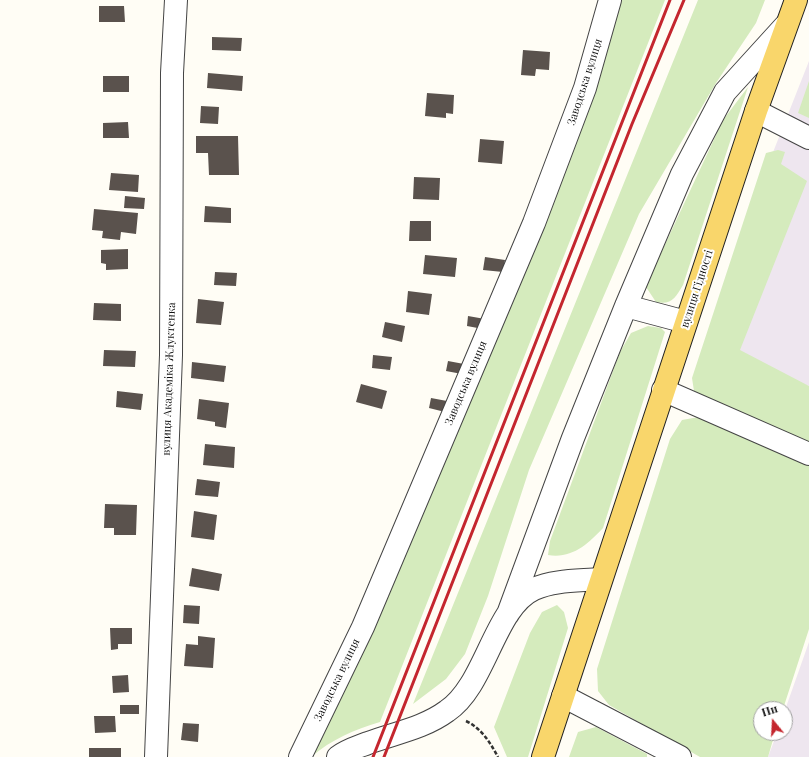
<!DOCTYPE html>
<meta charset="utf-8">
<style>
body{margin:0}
#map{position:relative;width:809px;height:757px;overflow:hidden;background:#fffdf5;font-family:"Playfair Display",serif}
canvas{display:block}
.north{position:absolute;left:753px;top:701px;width:40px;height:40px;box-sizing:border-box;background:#fff;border:1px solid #a0a0a0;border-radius:50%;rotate:342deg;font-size:11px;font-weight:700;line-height:16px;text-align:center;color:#111}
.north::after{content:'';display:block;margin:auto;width:14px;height:18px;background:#c4262e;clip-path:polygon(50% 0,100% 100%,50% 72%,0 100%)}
</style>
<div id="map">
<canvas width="809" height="757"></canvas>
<div class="north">Пн</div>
</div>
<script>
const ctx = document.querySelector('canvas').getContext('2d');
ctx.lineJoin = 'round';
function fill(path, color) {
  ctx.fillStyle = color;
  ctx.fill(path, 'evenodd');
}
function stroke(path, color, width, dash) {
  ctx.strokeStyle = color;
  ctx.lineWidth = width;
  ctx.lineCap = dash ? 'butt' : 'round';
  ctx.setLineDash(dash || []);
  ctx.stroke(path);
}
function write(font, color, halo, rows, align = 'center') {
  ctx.font = font + ' "Playfair Display",serif';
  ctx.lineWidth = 4;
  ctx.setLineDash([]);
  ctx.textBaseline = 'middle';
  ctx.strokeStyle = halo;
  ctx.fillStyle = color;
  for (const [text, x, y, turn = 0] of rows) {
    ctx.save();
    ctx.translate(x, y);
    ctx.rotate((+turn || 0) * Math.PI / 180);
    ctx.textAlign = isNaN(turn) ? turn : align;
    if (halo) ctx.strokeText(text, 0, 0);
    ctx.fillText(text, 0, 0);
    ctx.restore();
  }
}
fill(new Path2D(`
 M809,61V386L727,354L766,170Z
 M809,642V757H768L777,733H785V710Z`), '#eee6ef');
fill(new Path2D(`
 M615,0H665L380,722C354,730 332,739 311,757Z
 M698,0H765L756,23L716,83L639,214L529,470L488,596L465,654L446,679L413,704Z
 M809,81V118L798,113Z
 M748,87L683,285C675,298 672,305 656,302L646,287L655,266L723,120Z
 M778,150L785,152L781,164L807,181L740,350L809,386V444L694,391L692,378L766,153Z
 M648,326L661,328L665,332L603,528C588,544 572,559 548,555L550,541L620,352L631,333Z
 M710,415L809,460V629L783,709H761V733H775L768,757H700L609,705L598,691L597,669L670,439L682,420Z
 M557,605L564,612L568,628L528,757H507L494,727L530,633L542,612Z
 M596,727L647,754V757H569L578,732Z`), '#d5ebbd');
fill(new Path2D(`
 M99,6H124L125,22H99Z
 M212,37L242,38L241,51L212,50Z
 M523,50L550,52L549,70L536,69L535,76L521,75Z
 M208,73L243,76L242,91L207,88Z
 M103,76H129V92H103Z
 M427,93L454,95L453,114L446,113V118L425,116Z
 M201,106L219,107L218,124L200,123Z
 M128,122L129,138H103V123Z
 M196,136H238L239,175H209L208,153H196Z
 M480,139L504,141L502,164L478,162Z
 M111,173L139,175L138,192L109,190Z
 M414,177L440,178L439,200L413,199Z
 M125,196L145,198L144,209L124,208Z
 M205,206L231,208V223L204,222Z
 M94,209L138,213L136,234L121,232L120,240L102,238L103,231L92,230Z
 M410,221H431V241H409Z
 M128,249V269L106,270V264L101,263V250Z
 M425,255L457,258L455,277L423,274Z
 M485,257L505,260L503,272L483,270Z
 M215,272L237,273L236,286L214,285Z
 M408,291L432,294L429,315L406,312Z
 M198,299L224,302L221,325L196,323Z
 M94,303L121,304V321L93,320Z
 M468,316L485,319L483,329L467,326Z
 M385,322L405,326L402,342L382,337Z
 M104,350L136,351L135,367L103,366Z
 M373,355L392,357L390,370L372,368Z
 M448,361L464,364L462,374L446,371Z
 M192,362L226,366L224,382L191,378Z
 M361,384L387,391L382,409L356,402Z
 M117,391L143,394L141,410L116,407Z
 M431,398L447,401L445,412L429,408Z
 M199,399L229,403L226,428L215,426V422L197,419Z
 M205,444L235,447L234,468L203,465Z
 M197,479L220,482L218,497L195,495Z
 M105,504L137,505L136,535H114V528H104Z
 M194,511L217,515L214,540L191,537Z
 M192,568L222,574L219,591L189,586Z
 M184,605L200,606L199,624L183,623Z
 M110,628H132V644H118V649L111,650Z
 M198,636L215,638L213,668L184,666L186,644L198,645Z
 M128,675L129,692L113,693L112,676Z
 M120,705H139V714H120Z
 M94,716H115L116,732L95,733Z
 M183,723L199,724L198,742L181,740Z
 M89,748H121V757H89Z`), '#5a524d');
const minor = new Path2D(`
 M756,111L809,138
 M626,306L686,322
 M663,390L809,454
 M508,614L573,438L626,306L682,174L725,92L785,26
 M563,696L680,757
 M156,757L171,355L172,73L176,0
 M300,757L363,627L534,223L585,88L610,0
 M338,757C347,750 358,747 368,743C395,733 424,728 447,711C486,685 494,607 534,589C554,580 579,581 600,579`);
const major = new Path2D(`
 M543,757L756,111L796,0`);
stroke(minor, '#444', 24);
stroke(major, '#222', 24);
stroke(new Path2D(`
 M466,721C481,728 490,742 498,757`), '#333', 2.5, [4, 2]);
stroke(minor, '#fff', 22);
stroke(major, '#f9d66b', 22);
stroke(new Path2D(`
 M373,757L670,0
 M384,757L632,124L684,0`), '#c4262e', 3);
write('11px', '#111', '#fff', [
 ["Заводська вулиця",585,82,-72],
 ["вулиця Гідності",697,289,-72],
 ["вулиця Академіка Жлуктенка",169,379,-88],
 ["Заводська вулиця",466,383,-67],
 ["Заводська вулиця",337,680,-64]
]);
</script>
